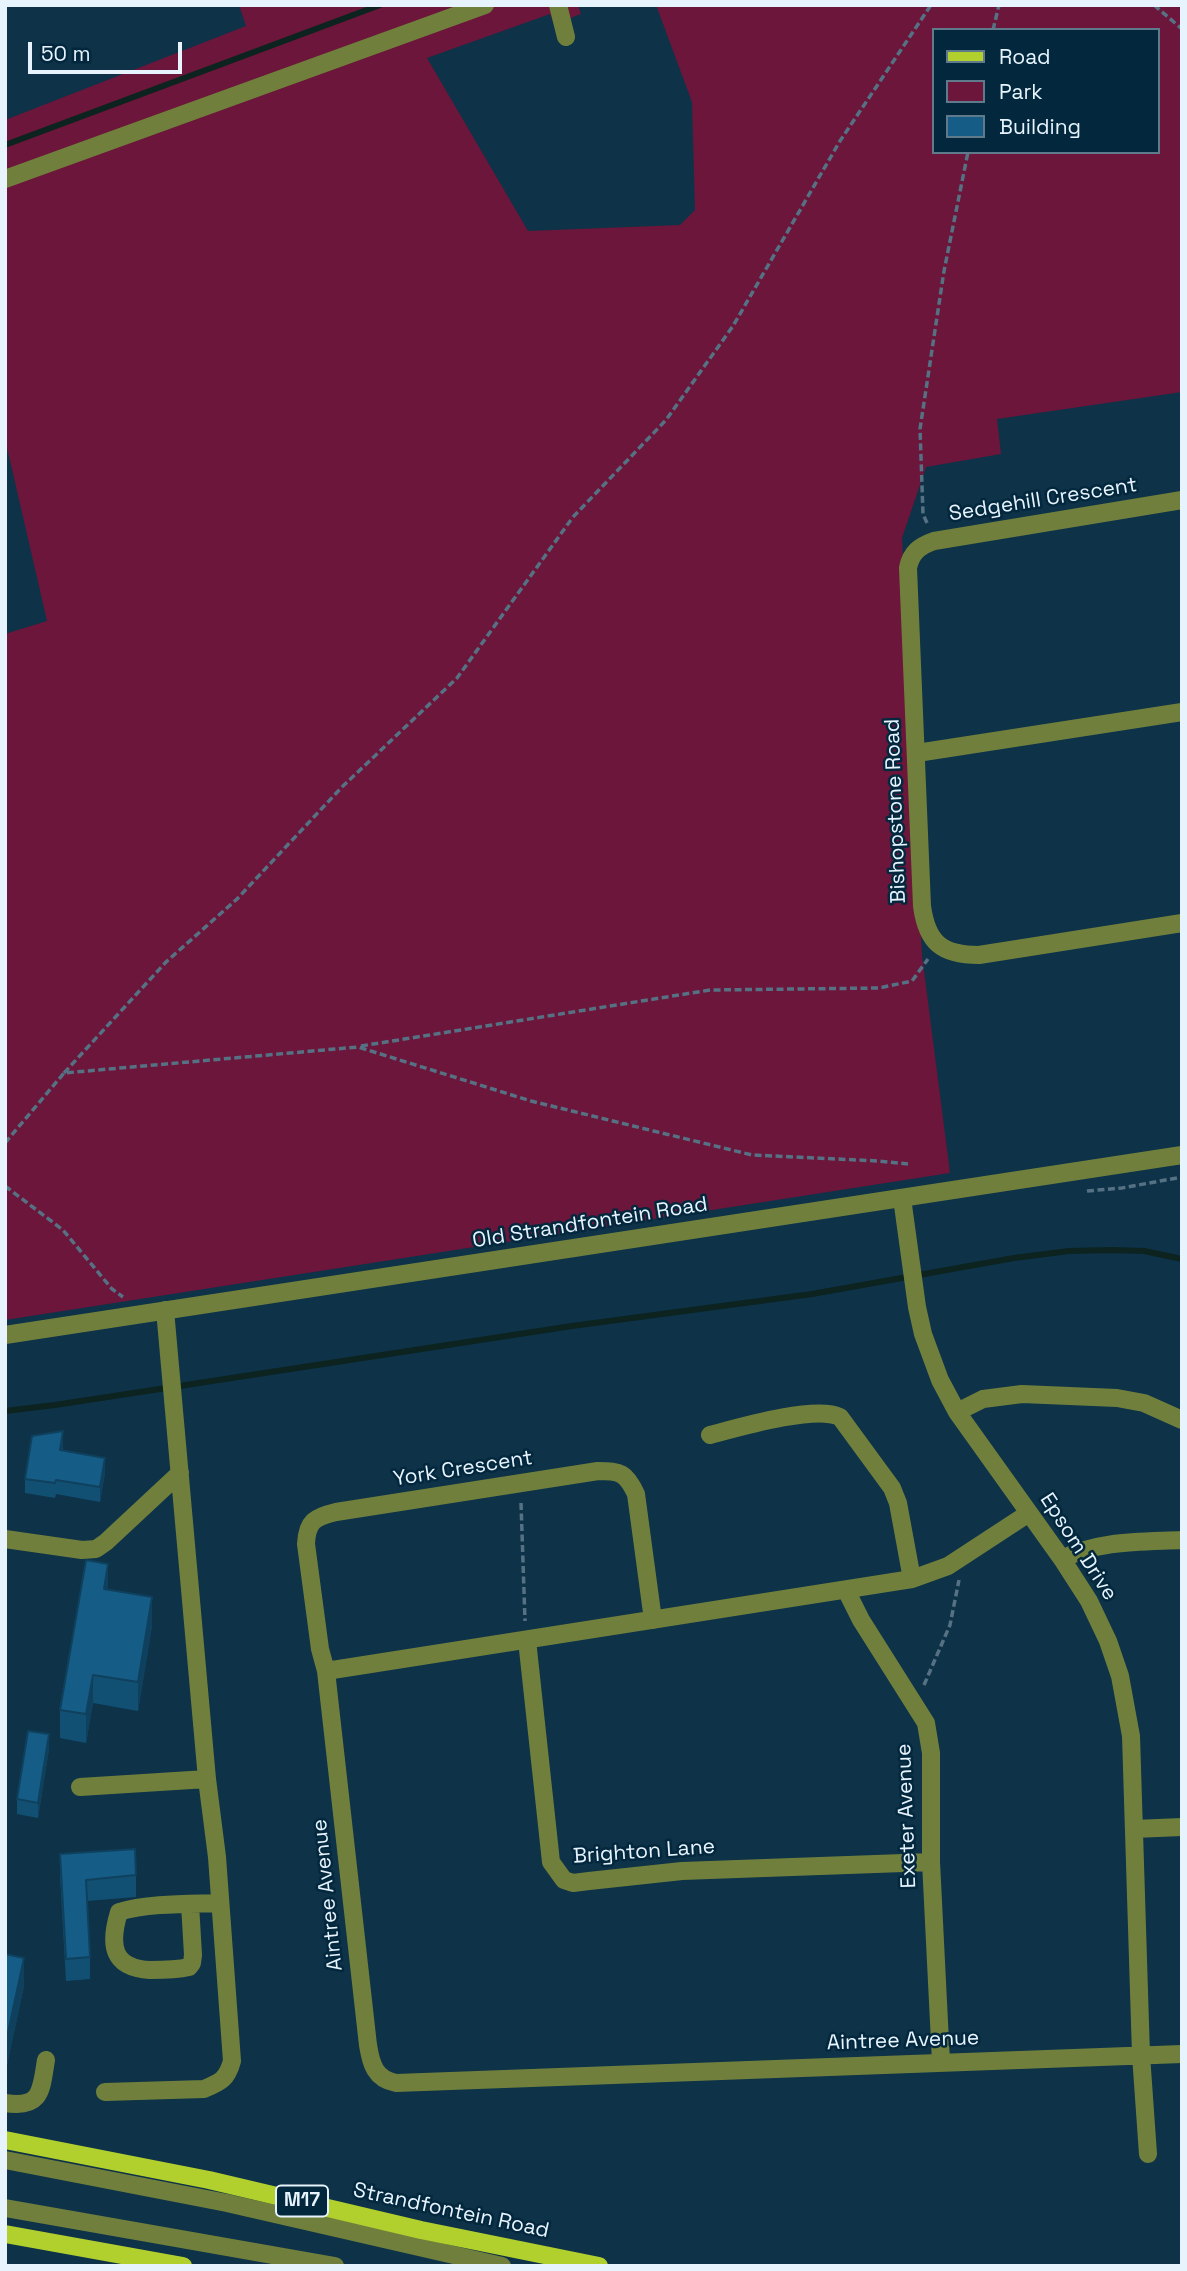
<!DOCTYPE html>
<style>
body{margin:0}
#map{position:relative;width:1187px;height:2271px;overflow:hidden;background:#0e3248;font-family:"Space Grotesk",sans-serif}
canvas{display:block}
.frame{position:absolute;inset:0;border:7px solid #e7f4fe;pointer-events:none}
.legend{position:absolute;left:932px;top:28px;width:228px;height:126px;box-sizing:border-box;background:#03283e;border:2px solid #5e7a8b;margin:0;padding:9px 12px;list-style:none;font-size:21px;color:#e7f4fe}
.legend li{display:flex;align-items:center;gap:14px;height:35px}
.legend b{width:35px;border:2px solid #5e7a8b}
.scale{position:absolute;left:28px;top:42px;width:154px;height:32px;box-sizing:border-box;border:4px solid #e7f4fe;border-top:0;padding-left:9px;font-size:21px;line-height:24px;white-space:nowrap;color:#e7f4fe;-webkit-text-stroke:5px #03283e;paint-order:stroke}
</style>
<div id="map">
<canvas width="1187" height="2271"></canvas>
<div class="frame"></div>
<ul class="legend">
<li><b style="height:9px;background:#b2d02d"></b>Road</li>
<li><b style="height:19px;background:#6b163a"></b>Park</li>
<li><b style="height:19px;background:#155d86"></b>Building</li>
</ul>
<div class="scale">50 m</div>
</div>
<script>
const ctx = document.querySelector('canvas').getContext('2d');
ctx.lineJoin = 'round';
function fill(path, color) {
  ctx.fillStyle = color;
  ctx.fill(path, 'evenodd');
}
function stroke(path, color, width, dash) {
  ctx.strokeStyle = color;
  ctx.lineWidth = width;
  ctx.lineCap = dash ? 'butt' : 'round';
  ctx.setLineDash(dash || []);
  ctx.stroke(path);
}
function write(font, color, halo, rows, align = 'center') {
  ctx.font = font + ' "Space Grotesk",sans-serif';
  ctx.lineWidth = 5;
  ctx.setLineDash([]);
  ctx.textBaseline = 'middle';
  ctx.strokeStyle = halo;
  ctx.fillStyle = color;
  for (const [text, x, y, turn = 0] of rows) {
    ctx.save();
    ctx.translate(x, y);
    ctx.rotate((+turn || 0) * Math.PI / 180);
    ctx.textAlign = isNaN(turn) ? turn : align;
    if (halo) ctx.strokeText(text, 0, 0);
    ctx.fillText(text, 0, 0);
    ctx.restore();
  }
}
fill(new Path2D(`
 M239,5H578L581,14L554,24L550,14L427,58L528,231L680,225L695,210L692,102L656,5H1182V392L997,419L1001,454L926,467L902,538L922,955L950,1173L5,1320V634L47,621L5,439V120L246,26ZM933,30H1157V152H933Z`), '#6b163a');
stroke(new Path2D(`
 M5,145L380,5
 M5,1411L55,1405L572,1326L812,1294L1014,1258L1069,1251L1112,1250L1144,1251L1182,1259`), '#0c231f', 6);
stroke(new Path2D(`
 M1154,5L1182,29
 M993,30L999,5
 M927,523L923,514L920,429L944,271L968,152
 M361,1046L710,990L879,988L912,981L928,959
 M64,1073L166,962L237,899L342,787L457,678L573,517L666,420L733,326L840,141L931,5
 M5,1143L64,1073L358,1047L531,1101L752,1155L878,1161L908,1164
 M5,1186L63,1230L112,1289L123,1297
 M1087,1191L1122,1188L1182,1177
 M521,1503L525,1621
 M924,1685L950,1625L959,1580`), '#557183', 3.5, [7, 3.5]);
stroke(new Path2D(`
 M558,5L566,37
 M5,179L485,5
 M1182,500L934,541C920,546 911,552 908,568L922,906C927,943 942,955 979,955L1182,923
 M917,753L1182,712
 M902,1198L917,1307L923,1334L940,1380L957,1412L1062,1559L1089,1601L1108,1641L1120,1676L1131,1736L1141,2055L1148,2154
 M5,1335L1182,1155
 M957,1412L983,1399L1022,1394L1117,1398L1144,1403L1182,1420
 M710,1435C740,1427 815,1405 840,1417L892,1488L898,1503L912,1579
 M5,1539L82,1550L96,1549L106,1542L180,1473
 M1062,1559C1099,1540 1141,1542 1182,1540
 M846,1590L861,1620L926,1723L931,1753V1862L941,2062
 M653,1620L636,1494C626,1473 621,1471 598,1471L336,1512C315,1517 307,1521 306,1544L320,1649L326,1671L368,2045C371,2064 375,2079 396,2083L1182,2054
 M527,1640L551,1862L564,1880L573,1883L589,1881L682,1871L931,1862
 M326,1671L912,1579L948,1566L1029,1513
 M80,1787L207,1779
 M1134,1829L1182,1827
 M190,1904L193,1955L192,1963L189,1967C176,1970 163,1970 150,1970C112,1968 109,1945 119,1912C148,1903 189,1904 220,1903
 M105,2092L204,2089C221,2082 227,2079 232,2061L217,1857L207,1779L165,1310
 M5,2103C42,2109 41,2090 46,2060
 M5,2160L227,2203L502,2266
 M5,2208L335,2266`), '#70803c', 18);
stroke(new Path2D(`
 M5,2140L209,2180L421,2230L599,2266
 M5,2234L183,2266`), '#b2d02d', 18);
fill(new Path2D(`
 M63,1446V1451L105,1473L100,1502L56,1494L55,1498L25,1493V1479Z
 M108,1590L152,1626L138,1711L93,1703L86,1743L60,1738V1710Z
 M49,1749L38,1818L17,1814V1799Z
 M60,1854L136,1875V1897L87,1901L90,1957V1979L66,1981L60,1876Z
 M5,1954L24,1986L7,2065H5Z`), '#125073');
fill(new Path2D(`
 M63,1431V1446L60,1465V1450Z
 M105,1458V1473L100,1502V1487Z
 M108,1564V1593L104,1589Z
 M152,1597V1626L138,1711V1682Z
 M93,1675V1703L86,1743V1714Z
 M49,1734V1749L38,1818V1803Z
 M24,1958V1986L7,2065V2037Z`), '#0f415e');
const building = new Path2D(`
 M63,1431L60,1450L105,1458L100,1487L56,1480L55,1483L25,1479L32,1436Z
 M86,1560L108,1564L104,1589L152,1597L138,1682L93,1675L86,1714L60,1710Z
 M28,1731L49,1734L38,1803L17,1799Z
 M135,1849L136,1875L86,1880L90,1957L66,1959L60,1854Z
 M5,1954L24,1958L7,2037H5Z`);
fill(building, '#155d86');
stroke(building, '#0f415e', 2);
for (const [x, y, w] of [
 [302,2201,52]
]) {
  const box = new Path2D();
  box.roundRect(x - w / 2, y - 15.5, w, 31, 5);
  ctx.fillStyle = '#03283e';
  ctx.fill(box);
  stroke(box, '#e7f4fe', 2);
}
write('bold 19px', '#e7f4fe', null, [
 ["M17",302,2201]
]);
write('21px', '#e7f4fe', '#03283e', [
 ["Sedgehill Crescent",1043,500,-9],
 ["Bishopstone Road",896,811,-92],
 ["Old Strandfontein Road",590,1223,-9],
 ["York Crescent",463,1469,-9],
 ["Epsom Drive",1078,1547,57],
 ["Exeter Avenue",907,1816,-92],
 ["Brighton Lane",644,1852,-4],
 ["Aintree Avenue",328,1895,-96],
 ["Aintree Avenue",903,2041,-2],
 ["Strandfontein Road",451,2211,12]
]);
</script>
